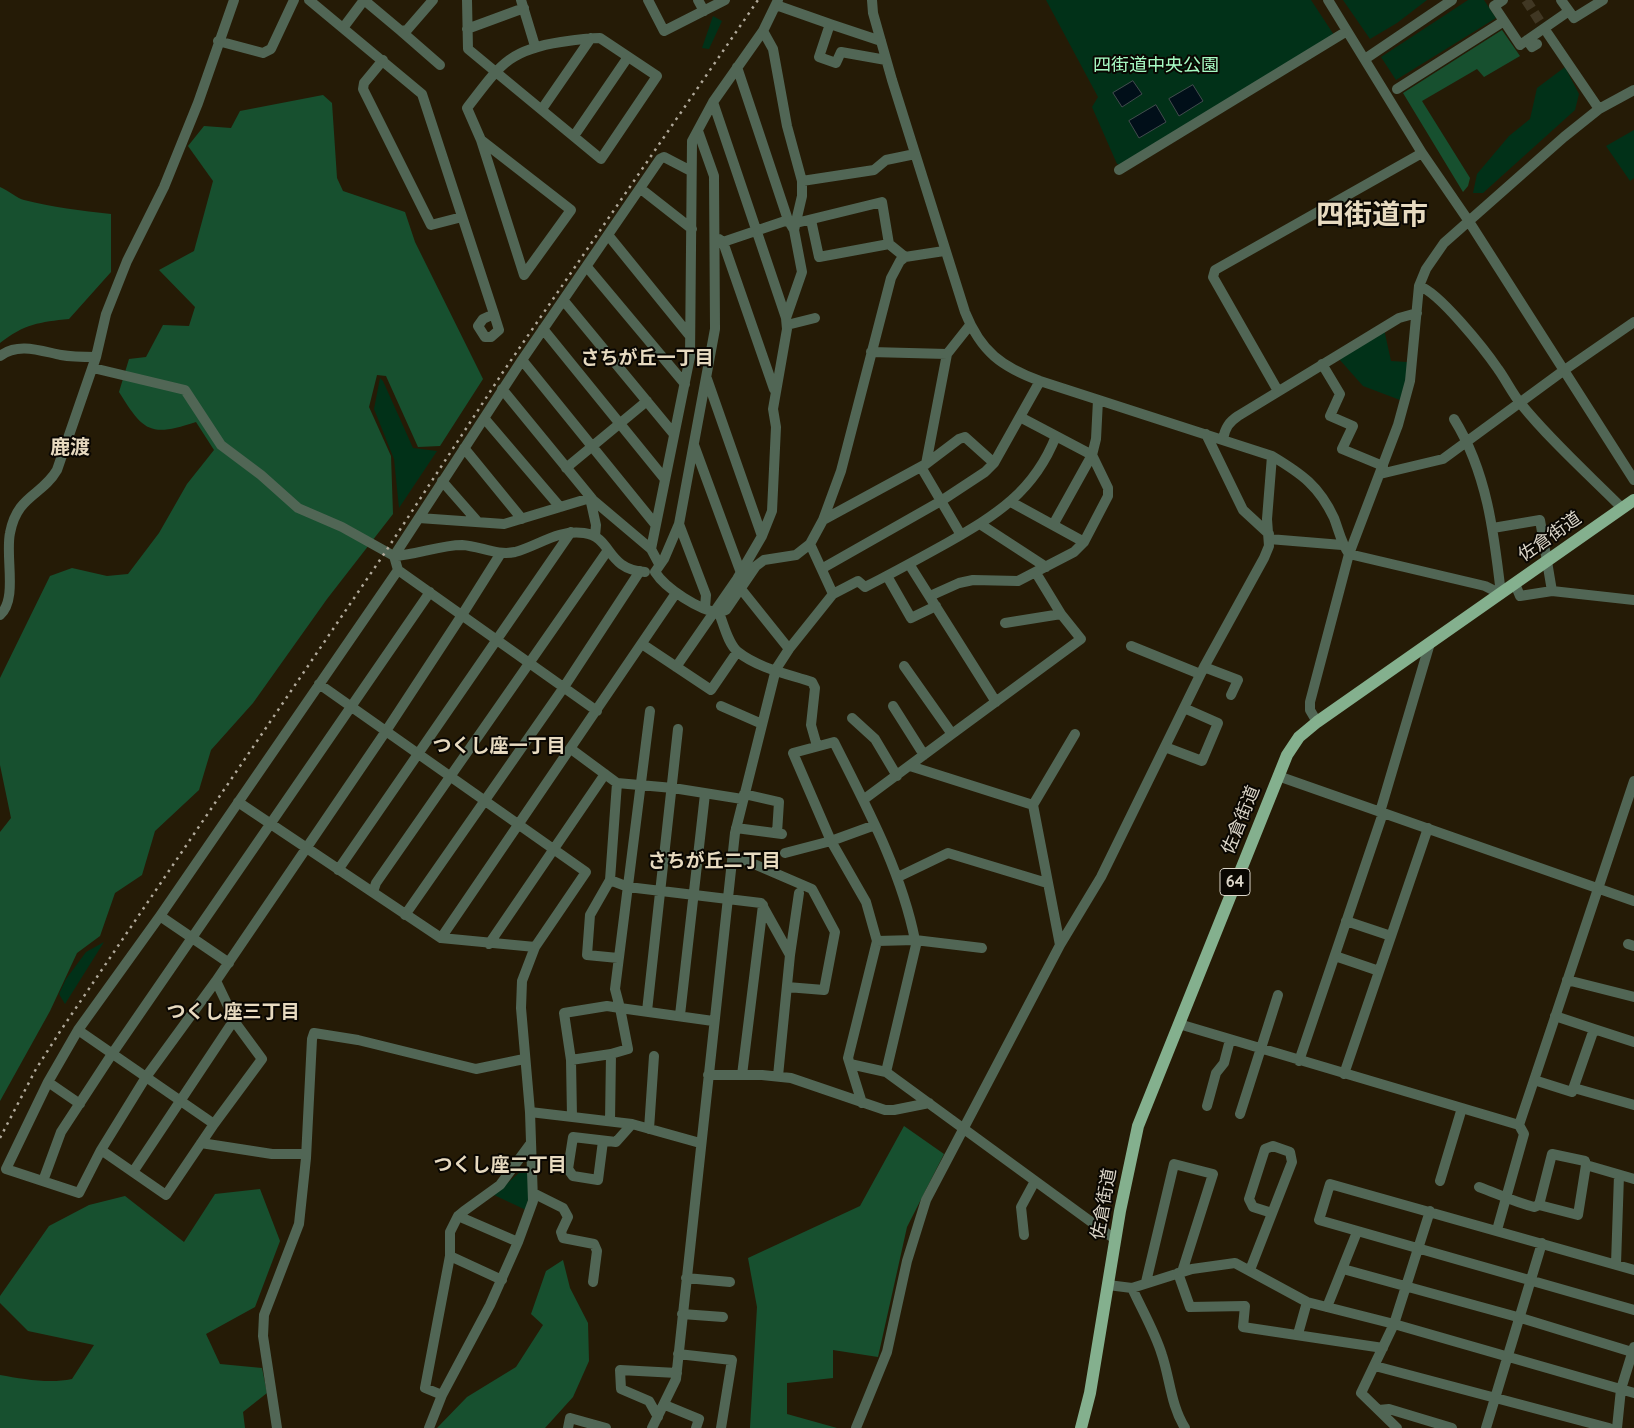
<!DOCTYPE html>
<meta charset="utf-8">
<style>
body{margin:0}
canvas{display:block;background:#251b06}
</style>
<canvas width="1634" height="1428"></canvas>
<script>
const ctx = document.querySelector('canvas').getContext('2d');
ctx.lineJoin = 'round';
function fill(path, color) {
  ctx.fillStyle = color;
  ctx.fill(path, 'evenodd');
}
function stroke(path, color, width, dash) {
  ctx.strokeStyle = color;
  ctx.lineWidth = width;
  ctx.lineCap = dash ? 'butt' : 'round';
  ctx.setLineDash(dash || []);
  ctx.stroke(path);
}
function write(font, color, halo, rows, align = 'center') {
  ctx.font = font + ' Quicksand,"Noto Sans JP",sans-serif';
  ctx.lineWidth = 4;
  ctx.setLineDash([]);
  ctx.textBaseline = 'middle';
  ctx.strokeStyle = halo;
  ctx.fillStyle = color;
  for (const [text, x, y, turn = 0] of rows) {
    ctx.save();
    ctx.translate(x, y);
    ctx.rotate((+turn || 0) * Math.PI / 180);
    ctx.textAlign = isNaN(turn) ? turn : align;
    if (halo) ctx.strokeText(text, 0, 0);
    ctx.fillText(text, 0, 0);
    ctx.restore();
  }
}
fill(new Path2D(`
 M1046,0H1311L1334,35L1121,165L1117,164L1092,107L1098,97Z
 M1343,0H1427L1397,23L1370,39Z
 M1468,0H1484L1496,18L1396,80L1381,57Z
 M713,16L722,21L709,49L702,48Z
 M1565,67L1579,94L1575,110L1483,193H1473L1477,174L1509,136L1530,119L1537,88Z
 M1634,130V178L1630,181L1606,146Z
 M1384,329L1391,361L1407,362L1408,372L1400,400L1363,386L1339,359Z
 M380,378L383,381L413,448L437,451L399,508L394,459L374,409Z
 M104,942L65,1004L59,994L66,979L86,952Z
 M528,1165L530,1190L526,1210L494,1195Z`), '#013118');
fill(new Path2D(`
 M1502,30L1520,56L1484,77L1477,69L1422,101L1470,178L1468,186L1463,192L1403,93Z
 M323,95L332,103L337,178L343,191L405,212L415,242L483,379L440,446L418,447L386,376L377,375L369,407L391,456L393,514L327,599L253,703L211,750L199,790L155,831L142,875L115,893L100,936L77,953L50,1011L0,1101V832L11,818L0,765V678L50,576L72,568L107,576L128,574L159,533L187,484L214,450L196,422C150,437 144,432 119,392L129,359L146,357L163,325L189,326L195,307L159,270L194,251L213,181L188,146L204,126L231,128L240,111Z
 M0,187C8,190 18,199 24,200C52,207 81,211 111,214V272L69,319C40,322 24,324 0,343Z
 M904,1126L944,1154L907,1227L878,1357L833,1350V1378L787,1383V1414L837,1428H750L757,1307L748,1258L860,1206Z
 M260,1189L280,1241L255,1307L206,1334L220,1364L262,1368L267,1393L243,1412L245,1428H0V1375C23,1379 49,1384 72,1379L94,1345L28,1331L0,1303V1296L49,1226L89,1205L125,1196L184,1242L215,1194Z
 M563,1260L570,1288L588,1323L589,1361L573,1397L545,1428H437L467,1397L516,1367L543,1325L531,1314L546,1271Z`), '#17502f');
const water = new Path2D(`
 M1133,81L1142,94L1122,107L1113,93Z
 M1193,85L1203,101L1179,116L1169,99Z
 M1156,105L1166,122L1139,138L1129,121Z`);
fill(water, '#010f19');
stroke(water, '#424a4e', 1);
stroke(new Path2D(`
 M1526,0L1548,34`), '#403723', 10, [10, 5]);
stroke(new Path2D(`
 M309,0L422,94L494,314L499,330L491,337H485L478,326L483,319L494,314
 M364,0L401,31L407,30L433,0
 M467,0L468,49L601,159L657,76L600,38C587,38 574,40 561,42C507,50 499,67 467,108L481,140L524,275
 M521,0L535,46
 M648,0L664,31L725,0
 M698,0L704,11
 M872,0L873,13L892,80L965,312C981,352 1002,367 1040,381L1272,456C1302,474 1319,486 1334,518C1339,531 1341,543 1349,554L1485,586L1501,594
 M1328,0L1422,153L1468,220L1634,480
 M1503,0L1494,6L1520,45L1569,11
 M1561,0L1574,18L1603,0
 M776,5L830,24
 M343,28L364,0
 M467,29L524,8
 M401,31L440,65
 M763,31L773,49L787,126L802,181V196L794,230L802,272L786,318
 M1548,34L1599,109
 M1527,40L1532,47L1537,44
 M218,41L263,53L271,49L294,0
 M881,41L830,24L819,57L836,63L841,52L886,60
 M1365,59L1452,0
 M383,60L364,83L363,89L431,225L462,217
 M737,67L788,220L794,230
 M1397,89L1504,21
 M542,109L591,38
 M574,136L628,57
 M481,140L571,210L524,275
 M1119,170L1347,31
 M802,181L874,170L886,160L915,154
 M641,189L692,229
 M811,220L819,257L889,244
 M796,223L882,202L889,244L905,257
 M608,235L690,336
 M719,239L723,242L788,220
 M723,242L774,389
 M587,267L685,384
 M1419,286C1439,292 1485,350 1498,369C1506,380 1512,393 1521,404C1551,441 1588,474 1622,508
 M564,301L673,433
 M787,325L815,318
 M543,329L664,478
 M871,352L947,354
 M0,356C18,342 41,351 61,355C72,357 85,357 96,357
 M522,360L655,524
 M1322,364L1340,394L1330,416L1353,426L1342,449L1383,466
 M93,368L185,390L221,445L261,475L298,508L342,527L394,556L398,570L160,916L78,1030L214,1124
 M707,379L762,536
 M502,389L593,500L651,549L659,564
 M1278,391L1213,277L1215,270L1422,153
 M484,418L560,507
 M1454,419C1487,472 1494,533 1501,594
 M1206,434L1243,510L1269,534
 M1223,439C1225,428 1229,422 1238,416L1399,318L1417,313
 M694,445L741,573
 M464,448L522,519
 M926,464L947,354L970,325
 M921,467L961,535
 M566,468L647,401
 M1380,474L1443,459L1563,371L1634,322
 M442,481L478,522
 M1011,502L1084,542
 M419,518L504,524L590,498L596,525L595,536
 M823,520L926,464L959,439L965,437L994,463
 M679,524L706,595L705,608
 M980,524L1046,567
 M1053,525L1092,455L1096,439L1098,400
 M1493,528L1540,520L1552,591
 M1269,539L1342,545
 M810,544L833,594
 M651,549L690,357L692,141L713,102L763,31L778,0
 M394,556L522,360L660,159L664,157L691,171
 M394,556C417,555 440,545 462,545C480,546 497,556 515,552C538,546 558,529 584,533C613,537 605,569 645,572
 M909,564L996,702
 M823,568L941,501L985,472L994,463L1040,381
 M398,570L597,711
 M655,572C666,589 699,610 719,613L726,610L756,566L764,560L796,555L810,544L823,520L841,471L891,278L900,261L905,257L944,251
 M655,572L664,559L679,524L715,329L714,176L698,131
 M887,576L911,618L936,606
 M1515,584L1520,596L1552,591L1634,600
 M741,589L789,649
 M930,596L959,583L973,580L1018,581L1074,552L1084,542L1108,496V488L1092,455L1020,417
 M719,613C724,625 728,644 738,652C758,668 788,674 812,682L815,688L811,725L817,746
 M0,615C18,599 5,557 10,533C17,495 42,496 57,470L96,357L106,314L127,261L164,187L198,103L234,0
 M1005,623L1061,614
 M642,644L711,690L737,652
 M1131,646L1200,674
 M676,667L737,579L762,536L772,511L776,427L773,409L787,329L786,318L713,102
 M1204,667L1238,680L1231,695
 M319,684L586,872L535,947L522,981L521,1008L530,1112L533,1201L518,1242L490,1305L442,1395L429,1428
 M721,706L762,724
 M893,706L924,755
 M650,711L615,989L620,1008L713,1021
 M852,718L875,739L897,776
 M1317,722L1310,710V702L1349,554L1398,425L1410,381L1419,286L1426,269L1444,243L1564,137L1599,109L1634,90
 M952,734L1081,639L1061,614L1036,573
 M1165,747L1202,761L1218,723L1184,708
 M571,749L617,783L673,788L742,799
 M910,766L1033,805L1060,945
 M1278,776L1634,901
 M617,783L610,880L590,915L587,955L618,958
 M744,794L779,802L777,833
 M863,800L952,734L904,666
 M238,802L441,938L535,947
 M1033,805L1075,734
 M1380,812L1430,643
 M736,828L782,834
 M785,853L831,841L875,825
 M733,855L812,889L835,932L824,990L787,987
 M338,870L571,532
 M898,877L948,853L1047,883
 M610,880L628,887L761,903L790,955L778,1076
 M373,892L376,883L608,550
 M405,915L564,687L640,571
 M160,916L229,963
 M1346,921L1391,936
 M441,938L676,593
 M877,941L915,940L982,948
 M489,944L605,774
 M1628,944L1634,946
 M790,955L799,893
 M1335,956L1379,971
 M1567,980L1634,997
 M647,1011L678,729
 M680,1015L705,794
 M1179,1024L1519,1125L1634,781
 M1594,1029L1634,1042
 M78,1030L48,1082L6,1169L79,1193L101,1150L146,1077L216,981L386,731L462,615L501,553
 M571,1060L611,1054L628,1049L620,1008L607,1006L564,1013L571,1060L572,1117
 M1299,1061L1383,813
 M850,1064L886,1072L1116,1240
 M1344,1074L1428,828
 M708,1075H762L791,1078L885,1110H894L929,1103
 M742,1075L763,905
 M1534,1080L1572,1092L1594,1029L1555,1016
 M48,1082L80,1104
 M1574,1088L1634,1105
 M862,1103L848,1058L877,941L866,902L831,841L793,753L834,742C866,806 901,870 915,940L916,945L886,1072
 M1207,1106L1216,1073L1224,1063L1230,1040
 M530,1112L632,1124L700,1143
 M1240,1114L1278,995
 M610,1121L611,1054
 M649,1129L654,1056
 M603,1141L598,1180L573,1176L568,1169L573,1137L616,1142L632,1124
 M201,1143L272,1154H306
 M101,1150L166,1195L214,1124L262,1059L237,1025L216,981
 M133,1172L234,1020
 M43,1181L61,1132L112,1054L430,592
 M1440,1181L1462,1108
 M1479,1187C1498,1194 1514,1202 1534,1207L1539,1205L1552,1154L1585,1161L1586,1165L1634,1179
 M533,1193L563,1208L568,1217L561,1232L563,1238L594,1244L597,1251L593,1282
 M1539,1205L1578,1215L1586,1165
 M458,1216L518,1242
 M1497,1230L1524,1134L1519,1125
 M1024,1235L1021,1207L1035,1181
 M450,1256L502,1280
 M1616,1264L1619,1175
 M1343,1269L1521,1318L1632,1352
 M1250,1270L1292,1162L1290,1152L1273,1146L1265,1149L1249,1199L1253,1207L1272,1213
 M1634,1270L1330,1184L1319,1220L1634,1310
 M1178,1273L1190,1307L1245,1306L1243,1327L1383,1348
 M686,1278L730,1282
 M1146,1282L1174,1164L1213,1174L1182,1272
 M1108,1285L1132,1288L1192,1269L1235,1263L1307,1302L1394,1324L1634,1393
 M1132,1288C1142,1310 1155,1332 1162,1355C1170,1379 1171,1406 1185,1428
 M1327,1307L1357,1232
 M682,1314L723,1317
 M1298,1334L1307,1302
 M678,1354L732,1360L721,1428
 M1375,1366L1609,1428
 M442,1395L425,1388L450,1256V1232L458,1216L464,1211L500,1185L531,1143
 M665,1405L699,1419L696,1428
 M1379,1410L1389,1409L1452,1428
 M658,1417L649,1401L621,1389L620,1370L677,1373
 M277,1428L263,1336L264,1315L299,1224L306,1158L312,1039L314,1033L358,1040L476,1069L524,1059
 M568,1428L570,1418L606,1428
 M652,1428L676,1379L735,833L776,669L789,649L833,594L858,581L865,587C893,573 920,558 947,543C996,515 1034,492 1056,436
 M856,1428L887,1352L907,1261L926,1200L1060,945L1101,877L1204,667L1264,558L1269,546L1267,519L1272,456
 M1397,1428L1361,1393L1394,1324L1430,1211
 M1486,1428L1542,1243
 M1617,1428L1621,1389L1634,1347`), '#516655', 10);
stroke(new Path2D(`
 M1081,1428L1090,1393L1120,1211L1138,1126L1287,755L1299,737L1317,722L1634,500`), '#84b08e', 12);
stroke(new Path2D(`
 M0,1138L36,1069L61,1030L386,551L503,372L758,0`), '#b0a99a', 2.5, [2.5, 5]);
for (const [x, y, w] of [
 [1235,882,30]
]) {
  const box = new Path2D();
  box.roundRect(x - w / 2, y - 13.5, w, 27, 4);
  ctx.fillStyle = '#0a0702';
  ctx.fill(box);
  stroke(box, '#dbd5c8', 1);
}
write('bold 16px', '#dbd5c8', null, [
 ["64",1235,882]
]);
write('18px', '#a8fbc4', '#0a0702', [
 ["四街道中央公園",1156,66]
]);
write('18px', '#dbd5c8', '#0a0702', [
 ["佐倉街道",1550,537,-35],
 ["佐倉街道",1241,820,-68],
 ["佐倉街道",1104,1204,-80]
]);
write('bold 19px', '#e7dac0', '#0a0702', [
 ["さちが丘一丁目",647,358],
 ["つくし座一丁目",499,746],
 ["さちが丘二丁目",714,861],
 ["つくし座三丁目",233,1012],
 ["つくし座二丁目",500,1165]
]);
write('bold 20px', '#e7dac0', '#0a0702', [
 ["鹿渡",70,448]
]);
write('bold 28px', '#e7dac0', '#0a0702', [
 ["四街道市",1372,216]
]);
</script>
